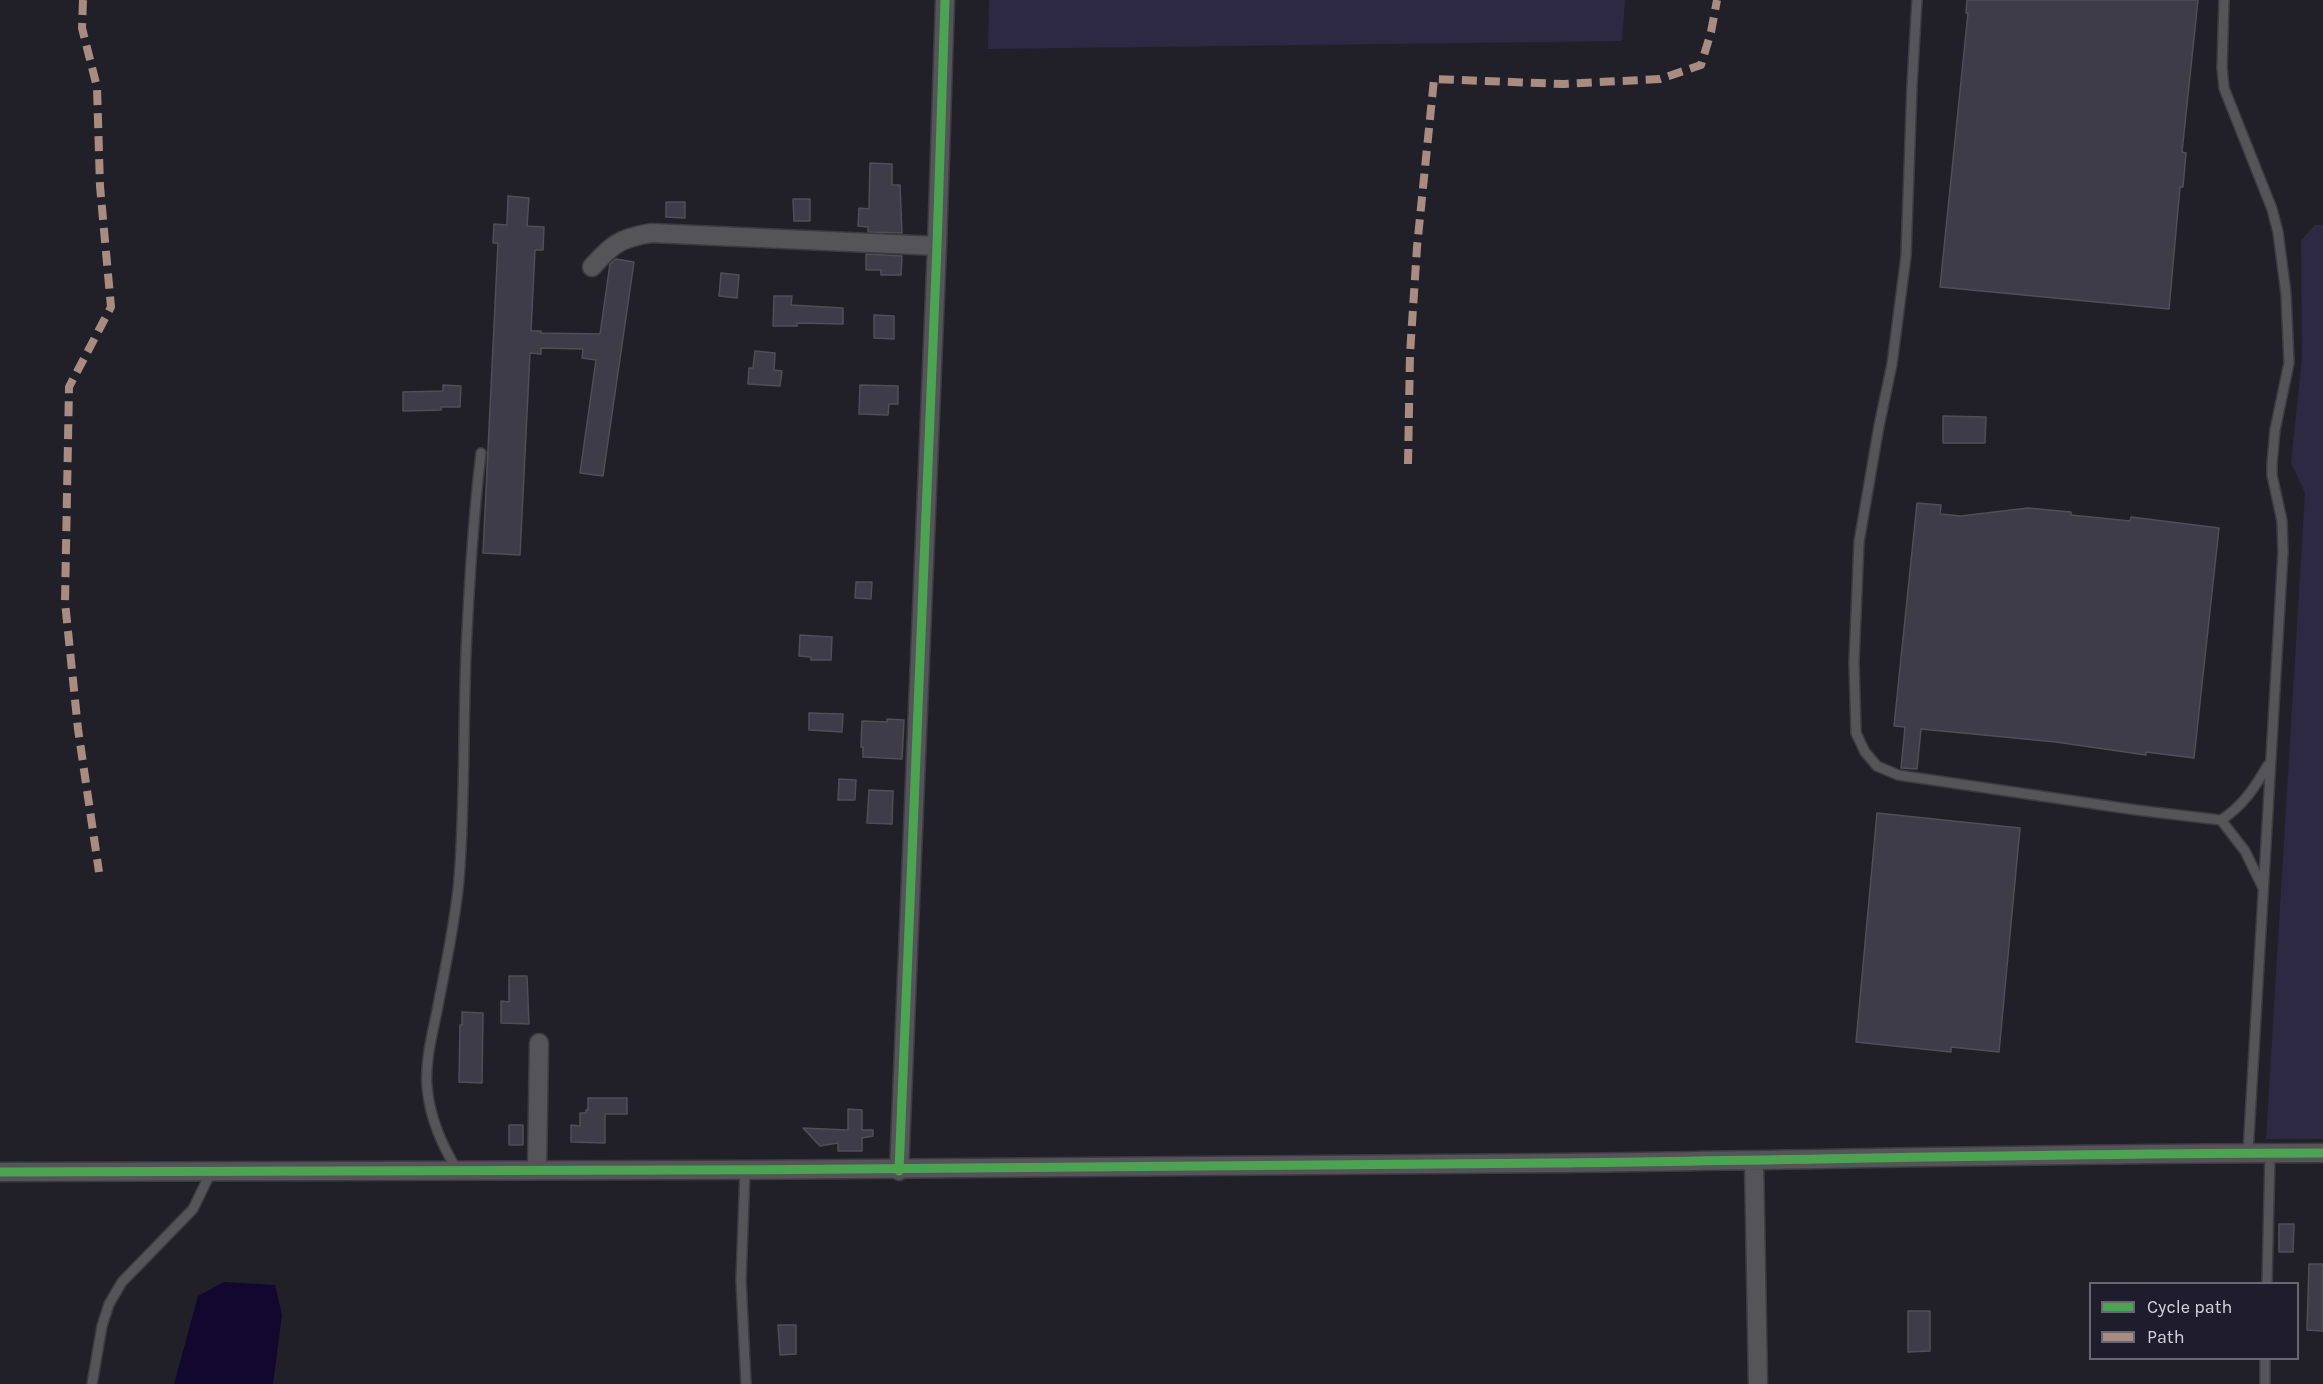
<!DOCTYPE html>
<style>
body{margin:0}
#map{position:relative;width:2323px;height:1384px;overflow:hidden;background:#212028;font-family:Karla,sans-serif}
canvas{display:block}
.legend{position:absolute;left:2089px;top:1282px;width:210px;height:78px;box-sizing:border-box;background:#1f1d2b;border:2px solid #686773;margin:0;padding:8px 10px;list-style:none;font-size:18px;color:#d6d5df}
.legend li{display:flex;align-items:center;gap:12px;height:30px}
.legend b{width:30px;border:2px solid #686773}
</style>
<div id="map">
<canvas width="2323" height="1384"></canvas>
<ul class="legend">
<li><b style="height:8px;background:#4ca352"></b>Cycle path</li>
<li><b style="height:8px;background:#a88b81"></b>Path</li>
</ul>
</div>
<script>
const ctx = document.querySelector('canvas').getContext('2d');
ctx.lineJoin = 'round';
function fill(path, color) {
  ctx.fillStyle = color;
  ctx.fill(path, 'evenodd');
}
function stroke(path, color, width, dash) {
  ctx.strokeStyle = color;
  ctx.lineWidth = width;
  ctx.lineCap = dash ? 'butt' : 'round';
  ctx.setLineDash(dash || []);
  ctx.stroke(path);
}
fill(new Path2D(`
 M989,0H1625L1622,41L988,49Z
 M2315,225H2323V1139H2266L2305,493L2291,463L2302,357L2301,240Z`), '#2d2942');
fill(new Path2D(`
 M224,1282L275,1285L282,1315L273,1384H174L198,1296Z`), '#12072e');
const building = new Path2D(`
 M1967,0H2198L2182,152L2186,153L2183,187H2180L2169,309L1940,287L1968,13H1966Z
 M870,163L892,164V185H900L902,233L868,232V227L858,226L859,208L869,209Z
 M508,196L529,198L527,226L544,227L543,250H535L531,331H541V333L600,334L610,264L616,259L634,262L603,476L580,473L596,360L582,358L583,349L541,348V354L530,353L520,555L483,553L498,243H493L494,224L507,225Z
 M793,199H810V221H794Z
 M666,202H685V218L666,217Z
 M866,254L902,256L901,275H881V270H866Z
 M721,273L739,275L737,298L719,296Z
 M774,296H792L791,305L843,308V324L797,323V326H773Z
 M874,315L894,316V339L874,338Z
 M755,351L775,353L774,370L782,371L780,386L748,384L749,368H753Z
 M443,385L461,386L460,407H441V410L403,411V392L443,391Z
 M860,385L898,386V404H889L888,415L859,414Z
 M1943,416L1986,417L1985,443H1943Z
 M1917,503L1941,505L1940,514L1961,516L2028,508L2071,512V515L2130,521L2131,517L2219,528L2194,758L2146,752V755L2056,742L1921,729L1917,769L1901,768L1905,727L1894,726Z
 M856,582H872L871,599L855,598Z
 M800,635L832,637L831,660H811V657L799,656Z
 M809,713L843,714L842,732L809,730Z
 M887,719L904,720L902,759L863,757V747H861L862,721L887,722Z
 M839,779L856,780L855,800H838Z
 M869,790L893,791L892,824L867,823Z
 M1877,813L2020,828L1999,1052L1951,1047V1052L1856,1042Z
 M509,976H527L529,1024L501,1023V1001L509,1002Z
 M462,1012L483,1013L482,1083L459,1082L460,1025H462Z
 M588,1098H627V1114H605V1143L571,1142V1125L580,1126V1113H586V1110H588Z
 M848,1109L862,1110V1130H873V1136L862,1138V1151H838V1143L820,1146L803,1128L848,1130Z
 M509,1125H523V1145H509Z
 M2279,1224H2294L2293,1252H2279Z
 M2309,1264H2323V1331L2307,1330Z
 M1908,1311H1930V1351L1908,1352Z
 M778,1325H796V1354L780,1355Z`);
fill(building, '#3e3c49');
stroke(building, '#4f4f55', 1.5);
const service = new Path2D(`
 M1917,0L1912,85L1906,256L1892,364L1879,426L1859,542L1854,662L1856,733L1865,752L1877,766L1898,775L2136,810L2221,820L2245,851L2263,888
 M2224,0L2222,68L2224,88L2272,209L2278,232L2286,294L2289,363L2275,430L2272,464V475L2282,521L2283,552L2248,1153
 M2221,820C2243,806 2255,787 2268,765
 M745,1171L741,1280L746,1384
 M458,1172C442,1145 430,1119 427,1087C425,1062 432,1035 437,1011C445,968 455,924 459,880C465,805 463,729 466,653C469,586 473,519 481,453
 M2267,1284L2270,1153
 M92,1384L102,1326L109,1304L122,1282L193,1209L211,1172
 M2265,1384V1358`);
const minor = new Path2D(`
 M592,267C612,244 621,238 651,233L937,246
 M1754,1161L1758,1384
 M537,1170L539,1043
 M899,1171L937,246L945,0
 M0,1172C518,1172 1035,1169 1553,1163C1809,1160 2066,1153 2323,1153`);
stroke(service, '#3c3b41', 12);
stroke(minor, '#3c3b41', 21);
stroke(service, '#545459', 9);
stroke(minor, '#545459', 18);
stroke(new Path2D(`
 M83,0L82,28L97,87L100,186L111,307L69,387L65,602L78,729L99,872
 M1408,464L1410,354L1417,247L1434,79L1563,84L1660,79L1701,65L1711,32L1717,0`), '#a88b81', 8, [15, 8]);
stroke(new Path2D(`
 M899,1171L937,246L945,0
 M0,1172C518,1172 1035,1169 1553,1163C1809,1160 2066,1153 2323,1153`), '#4ca352', 9);
</script>
